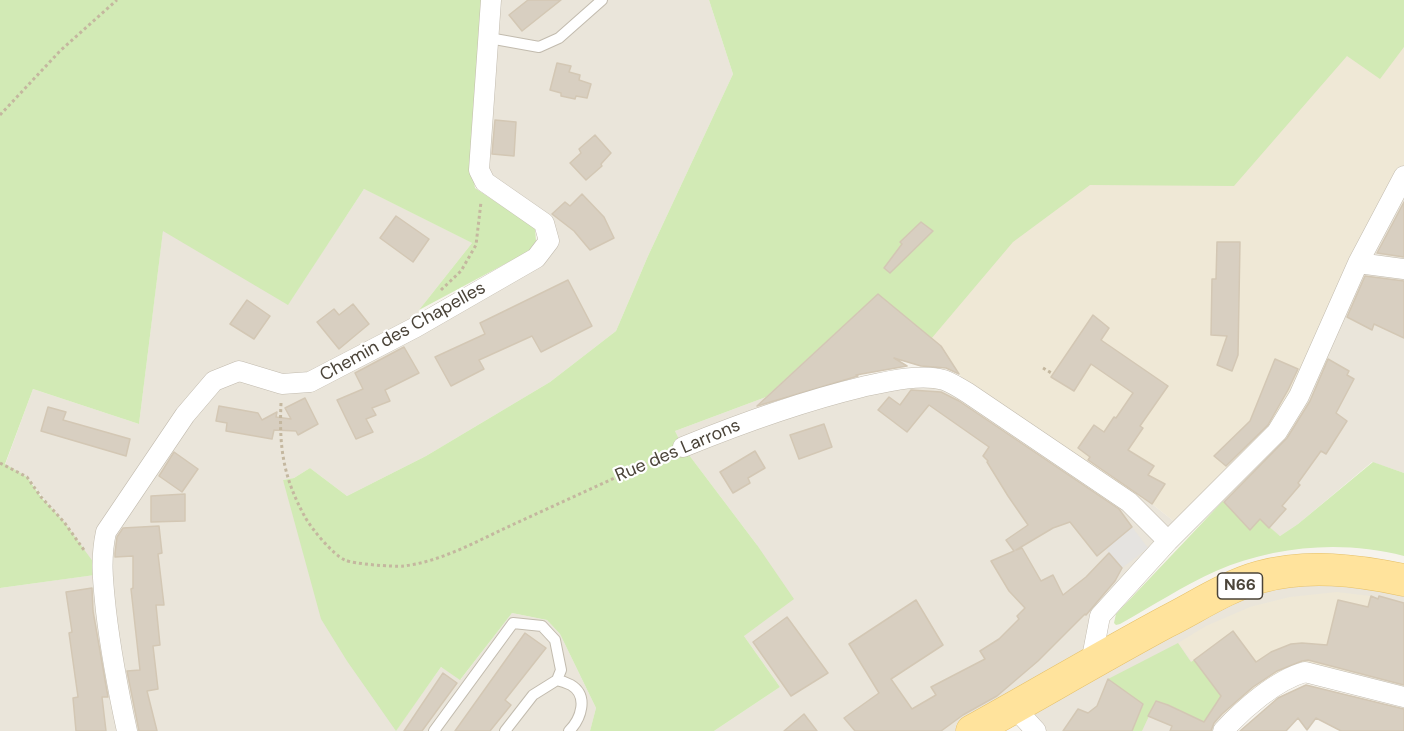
<!DOCTYPE html>
<style>
body{margin:0}
canvas{display:block;background:#f6f3ec}
</style>
<canvas width="1404" height="731"></canvas>
<script>
const ctx = document.querySelector('canvas').getContext('2d');
ctx.lineJoin = 'round';
function fill(path, color) {
  ctx.fillStyle = color;
  ctx.fill(path, 'evenodd');
}
function stroke(path, color, width, dash) {
  ctx.strokeStyle = color;
  ctx.lineWidth = width;
  ctx.lineCap = dash ? 'butt' : 'round';
  ctx.setLineDash(dash || []);
  ctx.stroke(path);
}
function write(font, color, halo, rows, align = 'center') {
  ctx.font = font + ' "DM Sans",sans-serif';
  ctx.lineWidth = 4.5;
  ctx.setLineDash([]);
  ctx.textBaseline = 'middle';
  ctx.strokeStyle = halo;
  ctx.fillStyle = color;
  for (const [text, x, y, turn = 0] of rows) {
    ctx.save();
    ctx.translate(x, y);
    ctx.rotate((+turn || 0) * Math.PI / 180);
    ctx.textAlign = isNaN(turn) ? turn : align;
    if (halo) ctx.strokeText(text, 0, 0);
    ctx.fillText(text, 0, 0);
    ctx.restore();
  }
}
fill(new Path2D(`
 M491,0H709L733,74L648,256L616,331L550,382L426,456L347,496L310,468L294,478L283,480L396,730L441,667L461,679L512,613L547,620L560,634L596,708L590,731H0V588L101,574L27,477L5,465L33,389L139,424L163,230L288,304L364,189L472,243L419,310L416,326L549,241L485,182Z
 M1404,165V473L1372,462L1298,524L1280,536L1270,529L1250,530L1212,489Z
 M936,370L961,377L1125,488L1152,504L1176,523L1100,616L1092,662L1260,577L1404,580V697L1305,672L1223,731H1036L1014,708L975,731H714L780,687L744,636L757,545L683,447L675,431L766,397L774,403L836,382L879,373Z`), '#eae5da');
fill(new Path2D(`
 M1354,0L1404,15V165L1394,181L1303,371L1265,435L1176,523L1152,504L1125,488L961,377L941,346L878,294Z
 M1337,592L1371,596L1349,673L1311,663L1286,667L1221,716L1213,709L1194,660L1192,662L1178,643L1206,626L1250,607L1290,597Z`), '#efe8d6');
fill(new Path2D(`
 M0,0H484L470,157L475,188L535,228L536,241L531,250L419,310L472,243L364,189L288,305L163,231L139,424L33,389L5,464L27,477L41,497L64,522L102,574L0,588Z
 M709,0H1404V47L1380,79L1347,56L1234,186L1090,185L1013,242L931,339L878,294L766,397L675,431L683,447L757,545L794,599L744,636L780,687L714,731H590L596,708L560,634L547,620L512,613L460,680L441,667L396,731L347,661L321,619L283,480L294,478L310,468L347,496L426,456L550,382L616,331L648,256L733,74Z
 M1373,462L1404,473V556C1341,540 1275,546 1216,571C1183,586 1152,606 1120,624L1116,625L1114,623L1116,614L1223,501L1249,529L1260,519L1280,536L1298,524Z
 M1178,643L1191,662L1194,660L1221,696L1204,722L1169,705L1156,701L1142,731H1132L1143,705L1125,691L1108,698V679Z`), '#d2eab5');
fill(new Path2D(`
 M1132,527L1148,548L1122,568L1106,549Z`), '#e5e3e0');
const building = new Path2D(`
 M528,0H561L522,31L509,15Z
 M557,63L571,66L569,72L580,75L579,80L591,84L587,98L576,96L575,99L561,96V93L550,90Z
 M495,120L516,122L514,156L492,154Z
 M595,135L611,153L601,164L602,166L586,180L570,163L581,153L579,149Z
 M582,194L604,217L614,238L590,250L574,231L552,214L565,202L570,206Z
 M1404,202V257L1377,253Z
 M396,216L429,239L413,262L380,238Z
 M921,222L933,231L890,273L884,268L902,244L900,242Z
 M1217,242H1240L1238,355L1232,371L1217,365L1227,336L1211,335L1212,279H1216Z
 M1365,276L1404,281V338L1374,324L1372,330L1347,317Z
 M568,280L592,326L541,352L532,336L479,360L484,369L451,386L435,357L485,334L480,323Z
 M878,294L941,346L959,374L946,368L921,366L894,358L907,366L856,375L858,376L757,406Z
 M247,300L270,316L254,339L230,324Z
 M353,304L369,324L339,349L317,322L334,309L339,315Z
 M1093,315L1109,328L1101,340L1168,386L1140,426L1143,428L1128,450L1154,466L1148,475L1165,484L1152,504L1088,460L1090,457L1078,448L1094,425L1104,432L1114,417L1116,418L1133,393L1091,364L1074,391L1051,377Z
 M404,347L419,373L385,390L390,401L372,408L376,415L366,419L373,432L356,439L337,400L363,389L355,373Z
 M1275,359L1298,369L1288,390L1268,425L1226,466L1214,456L1250,421Z
 M1328,359L1349,371L1347,375L1354,379L1336,413L1347,421L1326,454L1321,451L1298,483L1300,485L1282,506L1286,509L1269,528L1260,519L1250,530L1224,502L1287,438L1310,401Z
 M911,390L941,392L959,401L1119,509L1132,527L1097,556L1070,522L1053,528L1016,550L1022,548L1041,581L1053,575L1063,595L1086,577L1109,553L1122,568L1115,581L1086,615L1085,614L1038,661L997,696L963,715L941,731H855L844,718L879,693L849,644L916,600L943,645L891,679L912,709L936,695L931,687L985,659L980,651L999,639L1019,619L1017,616L1025,608L1009,591L991,561L1014,551L1006,540L1028,525L1008,496L987,462L988,461L983,456L989,447L929,405L907,432L878,410L889,397L900,405Z
 M305,398L318,424L298,435L296,431L274,430L272,439L226,431L227,423L216,421L219,406L258,413L262,420L277,412L276,417L291,419L285,408Z
 M48,407L66,412L63,420L130,439L126,456L41,431Z
 M824,424L832,447L799,459L790,435Z
 M755,451L765,468L748,478L750,483L733,493L720,472Z
 M174,452L198,469L182,492L159,476Z
 M185,494V521L151,522V496Z
 M159,526L162,553L158,554L164,605H156L160,645L153,646L158,689L147,691L157,731H139L127,671L140,670L131,589L133,588V556L115,557V553L117,537L123,528Z
 M92,588L93,611L108,697H102L106,731H76L73,698L78,697L69,633L72,632L66,592Z
 M1371,596L1378,599L1379,596L1404,603V685L1308,660L1302,661L1277,671L1253,687L1222,714L1214,723L1211,731H1170L1172,726L1148,716L1156,701L1168,705L1204,722L1221,696L1194,660L1233,631L1256,662L1271,652L1291,644L1302,643L1327,645L1338,600L1368,607Z
 M787,617L828,673L791,696L753,642Z
 M525,633L546,648L505,700L511,705L490,731H455Z
 M443,673L457,683L422,731H404Z
 M1108,679L1143,704L1132,731H1063L1078,709L1088,713L1097,706Z
 M1306,685L1404,709V731H1341L1316,718L1307,730L1298,718L1286,731H1240L1278,698Z
 M804,714L817,731H784Z`);
fill(building, '#d8cfc1');
stroke(building, '#d3c7b4', 1.5);
const service = new Path2D(`
 M489,38L539,47L559,38L602,0
 M557,680C562,681 567,683 571,685C589,696 581,719 569,731
 M434,731L513,623L542,626L555,640L561,670L557,680L533,695L505,731`);
const minor = new Path2D(`
 M1358,263L1404,269
 M683,447C742,423 800,402 862,387C885,382 920,373 944,380C952,383 960,388 968,393L1129,502L1168,541
 M1091,663L1100,616L1168,541L1277,432L1299,396L1358,263L1404,176
 M1014,707L1036,731
 M127,731C118,690 111,653 106,611C103,582 100,560 106,532L185,415L214,381L239,371L282,384L310,382L416,327L536,258L549,241L544,223L485,182L479,170L491,0
 M1223,731C1243,709 1276,680 1305,672L1404,697`);
const primary = new Path2D(`
 M972,731C1037,695 1101,657 1166,622C1196,607 1227,586 1260,577C1308,564 1356,570 1404,580`);
stroke(service, '#c2bbae', 12);
stroke(minor, '#c2bbae', 21);
stroke(primary, '#e6c16a', 33);
stroke(new Path2D(`
 M0,115L60,51L117,0
 M441,290L461,271L476,245L481,202
 M1043,368L1053,374
 M281,403C279,447 283,477 305,517C311,528 333,555 345,560C353,564 394,567 404,566C443,561 479,540 514,524C565,501 616,477 667,454
 M0,463L27,477L41,497L64,522L84,550`), '#c4b79f', 3, [3, 3]);
stroke(service, '#fff', 10);
stroke(minor, '#fff', 20);
stroke(primary, '#ffe39c', 32);
for (const [x, y, w] of [
 [1240,586,45]
]) {
  const box = new Path2D();
  box.roundRect(x - w / 2, y - 13, w, 26, 4.5);
  ctx.fillStyle = '#fff';
  ctx.fill(box);
  stroke(box, '#4b4439', 1.5);
}
write('bold 16px', '#4b4439', null, [
 ["N66",1240,586]
]);
write('18px', '#4b4439', '#fff', [
 ["Chemin des Chapelles",403,332,-29],
 ["Rue des Larrons",678,451,-23]
]);
</script>
